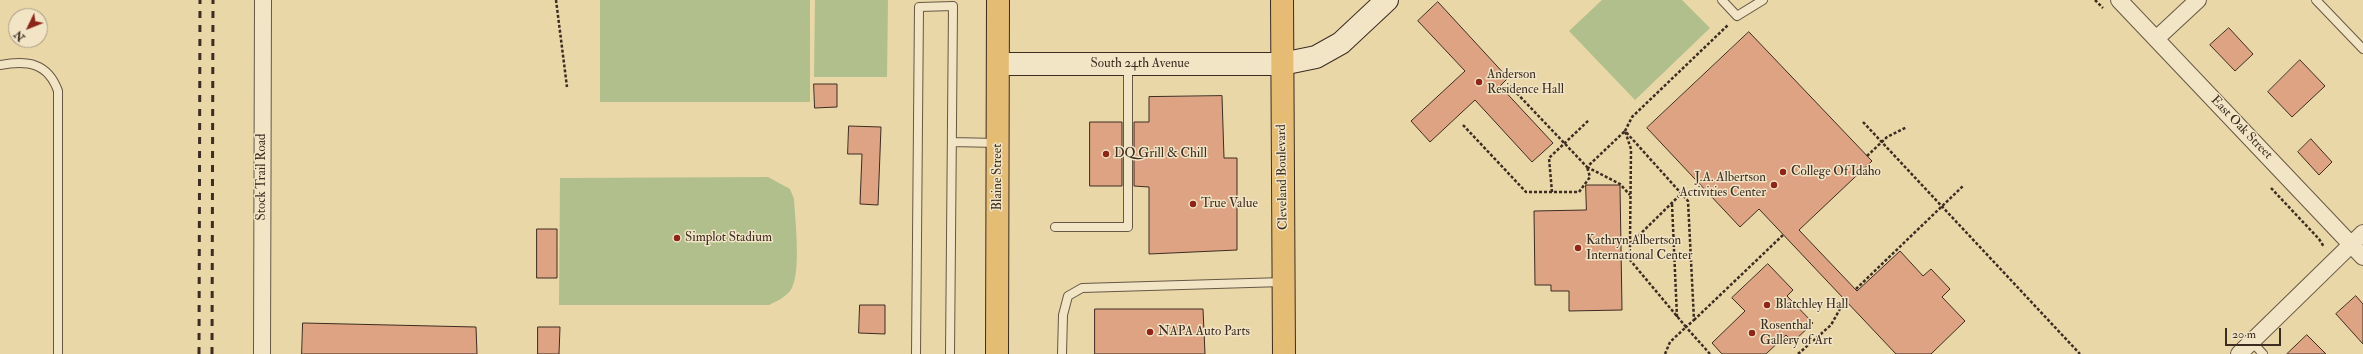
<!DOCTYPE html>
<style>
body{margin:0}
#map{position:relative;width:2363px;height:354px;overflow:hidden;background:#e9d7a8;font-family:"IM FELL Double Pica",serif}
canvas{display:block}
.north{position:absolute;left:8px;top:8px;width:40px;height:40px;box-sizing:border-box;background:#f1e5c6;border:1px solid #a99b84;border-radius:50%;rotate:227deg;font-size:11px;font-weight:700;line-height:16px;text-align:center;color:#3c2c22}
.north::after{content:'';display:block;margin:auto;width:14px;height:18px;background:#8f2418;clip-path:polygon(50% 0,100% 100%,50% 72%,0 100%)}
.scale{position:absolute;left:2225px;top:328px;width:56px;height:18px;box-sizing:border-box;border:2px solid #3c2c22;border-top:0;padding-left:5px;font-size:12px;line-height:14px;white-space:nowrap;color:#3c2c22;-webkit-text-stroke:3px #f1e5c6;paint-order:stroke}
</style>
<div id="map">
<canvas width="2363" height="354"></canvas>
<div class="north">N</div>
<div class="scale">20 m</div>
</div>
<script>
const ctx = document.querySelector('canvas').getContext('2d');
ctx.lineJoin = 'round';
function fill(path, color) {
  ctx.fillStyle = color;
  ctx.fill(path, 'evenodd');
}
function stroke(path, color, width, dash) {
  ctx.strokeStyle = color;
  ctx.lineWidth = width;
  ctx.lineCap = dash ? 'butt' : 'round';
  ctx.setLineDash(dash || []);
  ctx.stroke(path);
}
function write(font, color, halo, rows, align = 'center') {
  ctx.font = font + ' "IM FELL Double Pica",serif';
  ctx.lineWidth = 3;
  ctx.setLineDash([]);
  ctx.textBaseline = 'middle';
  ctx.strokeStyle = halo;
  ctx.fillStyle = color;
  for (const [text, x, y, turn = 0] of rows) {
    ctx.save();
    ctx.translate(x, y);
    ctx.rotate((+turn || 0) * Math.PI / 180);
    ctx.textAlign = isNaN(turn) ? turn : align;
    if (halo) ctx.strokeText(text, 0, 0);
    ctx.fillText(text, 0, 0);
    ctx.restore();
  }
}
fill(new Path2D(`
 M600,0H810V102H600Z
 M815,0H888L887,77H814Z
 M1602,0H1682L1710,28L1635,100L1569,31Z
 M768,177L790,189L794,199C795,220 802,276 790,291C784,298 777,301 769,305H559L560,178Z`), '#b0bf8c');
const building = new Path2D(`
 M1438,2L1508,78L1500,86L1553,143L1532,162L1475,100L1430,142L1411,121L1465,71L1418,21Z
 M2229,28L2253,54L2235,71L2210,45Z
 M1749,32L1872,161L1799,230L1857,291L1900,251L1923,276L1931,269L1950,289L1942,297L1965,321L1931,354H1896L1759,209L1740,227L1647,128Z
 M2300,60L2325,86L2292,117L2268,92Z
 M814,84H837V107L815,108Z
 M1222,96L1224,158H1237V250L1149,254V187L1134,186V122H1149V97Z
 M1090,122H1122V186H1090Z
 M849,126L881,127L878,205L860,204L862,154H848Z
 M2311,139L2332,162L2319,175L2298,152Z
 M1586,185H1620L1622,310L1569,311V291H1551V285H1535L1534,211L1586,210Z
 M537,229H557V278H537Z
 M1768,264L1793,290L1787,296L1813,323L1793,342L1786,335L1766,354H1722L1712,343L1745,311L1732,298Z
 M2356,296L2363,304V344L2336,314Z
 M860,305H885V334L859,333Z
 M1095,309H1203L1205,354H1095Z
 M303,323L476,327L477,354H302Z
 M538,327H560L559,354H538Z
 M2307,335L2326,354H2287Z`);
fill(building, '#dea382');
stroke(building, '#3c2c22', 1);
const service = new Path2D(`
 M1722,0L1737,16L1763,0
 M2316,0L2363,49
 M0,65C28,60 48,63 58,91V354
 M952,142L997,143
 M1055,227H1128V65
 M2252,342L2263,354
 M916,354L919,7L953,6L950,354
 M1062,354L1063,315L1068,296L1082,288L1283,282`);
const minor = new Path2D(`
 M2119,0L2363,257
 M2156,39L2198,0
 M262,354L263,0
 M2239,354L2363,233`);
const secondary = new Path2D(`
 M998,64H1282L1316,57L1341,43L1387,0`);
const primary = new Path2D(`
 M1282,0L1284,354
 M997,354L998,0`);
stroke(service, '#675744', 10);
stroke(minor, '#675744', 18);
stroke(secondary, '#3c2c22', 24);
stroke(primary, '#3c2c22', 24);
stroke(new Path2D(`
 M556,0L567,87
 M2095,0L2103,8
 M1510,86L1587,167L1625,131L1631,149L1630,244
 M1863,122L2080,354
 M1463,125L1526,192H1579L1590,177L1587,167
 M1867,156L1887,137L1907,127
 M1587,167L1620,184L1630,195
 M2271,188L2319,239L2324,247
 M1552,192L1549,158L1589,120
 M1672,204L1677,317
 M1856,289L1963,186
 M1694,320L1783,235
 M1665,354L1670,342L1686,327L1630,260V244L1682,193
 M1710,354L1686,327L1694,320L1688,201L1625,131L1632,117L1728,25
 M1798,354L1831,325L1845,300`), '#3c2c22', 2.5, [3, 2]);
stroke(service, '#f1e5c6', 8);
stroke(minor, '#f1e5c6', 16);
stroke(secondary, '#f1e5c6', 22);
stroke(primary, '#e4bc74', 22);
stroke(new Path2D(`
 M199,354L200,0
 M212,354L213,0`), '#3c2c22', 3, [7, 7]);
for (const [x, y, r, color] of [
 [1479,82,4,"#8f2418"],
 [1106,154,4,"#8f2418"],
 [1783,172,4,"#8f2418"],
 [1774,185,4,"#8f2418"],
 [1193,204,4,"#8f2418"],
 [677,238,4,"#8f2418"],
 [1578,248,4,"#8f2418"],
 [1767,305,4,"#8f2418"],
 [1150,332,4,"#8f2418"],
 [1752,333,4,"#8f2418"]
]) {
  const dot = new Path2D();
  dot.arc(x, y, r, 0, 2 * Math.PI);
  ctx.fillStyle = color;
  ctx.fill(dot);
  stroke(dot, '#f1e5c6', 1.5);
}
write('13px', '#3c2c22', '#f1e5c6', [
 ["South 24th Avenue",1140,64],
 ["East Oak Street",2241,128,46],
 ["Stock Trail Road",262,177,-90],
 ["Blaine Street",998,177,-90],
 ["Cleveland Boulevard",1283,177,-91]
]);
write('13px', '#3c2c22', '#f1e5c6', [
 ["Anderson",1487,75],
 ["Residence Hall",1487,90],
 ["DQ Grill & Chill",1114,154],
 ["College Of Idaho",1791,172],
 ["J.A. Albertson",1766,178,"right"],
 ["Activities Center",1766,193,"right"],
 ["True Value",1201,204],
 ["Simplot Stadium",685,238],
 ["Kathryn Albertson",1586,241],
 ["International Center",1586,256],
 ["Blatchley Hall",1775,305],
 ["Rosenthal",1760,326],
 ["Gallery of Art",1760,341],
 ["NAPA Auto Parts",1158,332]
], 'left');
</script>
